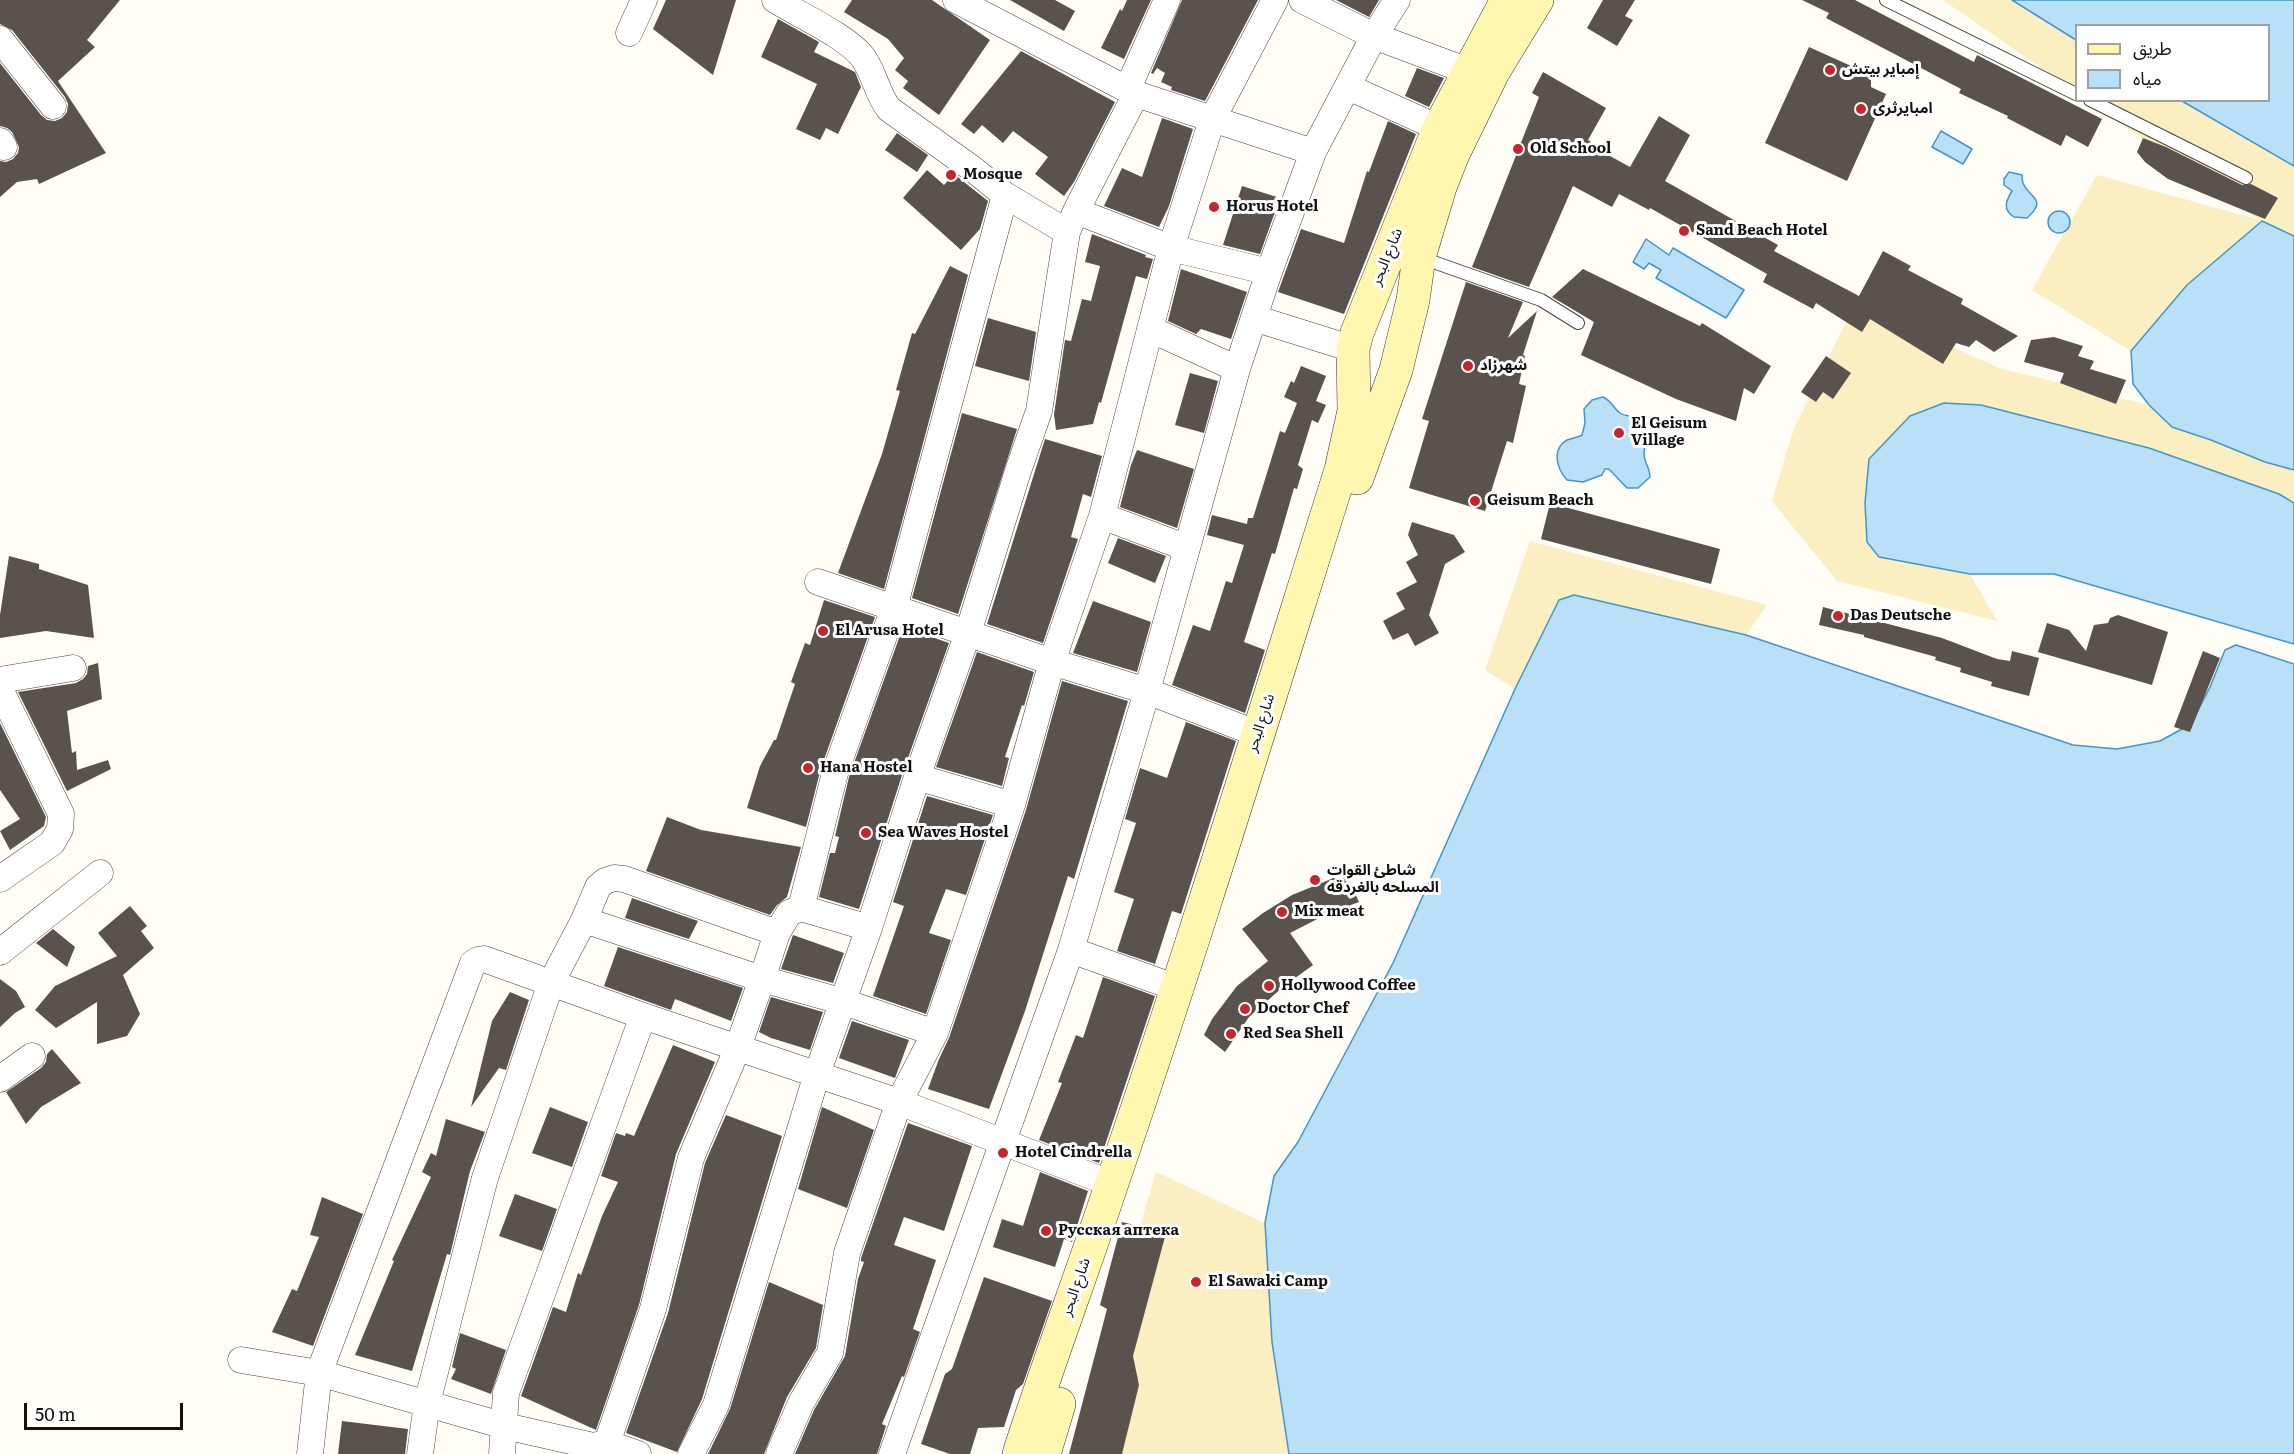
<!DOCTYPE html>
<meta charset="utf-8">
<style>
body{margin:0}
#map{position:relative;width:2294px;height:1454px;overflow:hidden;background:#fffdf5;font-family:Literata,"Noto Sans Arabic",serif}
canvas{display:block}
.legend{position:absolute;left:2075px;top:24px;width:195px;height:78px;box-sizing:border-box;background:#fff;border:2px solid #a0a0a0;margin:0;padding:8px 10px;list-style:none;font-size:18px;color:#111}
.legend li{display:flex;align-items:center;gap:12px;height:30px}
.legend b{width:30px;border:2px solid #a0a0a0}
.scale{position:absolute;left:24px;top:1403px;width:159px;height:27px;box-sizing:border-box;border:3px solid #111;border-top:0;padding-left:8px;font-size:18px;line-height:21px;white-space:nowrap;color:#111;-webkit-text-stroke:4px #fff;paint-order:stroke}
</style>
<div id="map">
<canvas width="2294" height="1454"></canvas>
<ul class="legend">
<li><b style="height:8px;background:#fff6b0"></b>طريق</li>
<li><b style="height:16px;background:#b9e0f7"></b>مياه</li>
</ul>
<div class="scale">50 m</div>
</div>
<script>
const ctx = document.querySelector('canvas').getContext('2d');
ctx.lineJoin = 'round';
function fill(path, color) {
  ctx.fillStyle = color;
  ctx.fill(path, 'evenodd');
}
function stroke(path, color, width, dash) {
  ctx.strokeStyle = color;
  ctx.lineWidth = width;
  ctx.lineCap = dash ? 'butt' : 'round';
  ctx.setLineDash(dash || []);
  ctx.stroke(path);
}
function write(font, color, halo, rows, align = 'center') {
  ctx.font = font + ' Literata,"Noto Sans Arabic",serif';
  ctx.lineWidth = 6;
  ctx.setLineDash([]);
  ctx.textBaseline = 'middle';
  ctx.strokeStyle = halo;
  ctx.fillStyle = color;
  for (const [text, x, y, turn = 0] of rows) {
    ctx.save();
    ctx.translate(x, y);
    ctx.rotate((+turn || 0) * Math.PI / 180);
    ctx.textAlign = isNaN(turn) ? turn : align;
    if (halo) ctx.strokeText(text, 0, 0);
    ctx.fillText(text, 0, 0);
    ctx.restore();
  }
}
fill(new Path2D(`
 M1943,0H2012L2076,40V92Z
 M2088,101H2182L2294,166V236L2262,221L2187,285L2131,351L2032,290L2097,175L2260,220Z
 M1855,303L1999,368L2149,405L2172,427L2211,440L2265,462L2294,470V503L2278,494L2149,448L1981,405L1944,404L1869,459L1865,503L1867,542L1879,557L1970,574L1997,621L1837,581L1772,501L1793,431Z
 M1530,541L1767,605L1746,635L1574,595L1559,600L1515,689L1485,670Z
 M1156,1172L1265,1223L1272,1342L1289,1454H1073Z`), '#fbeec1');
const water = new Path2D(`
 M2012,0H2294V166L2182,101L2268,100V26H2076V40Z
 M1941,131L1972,149L1963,164L1932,147Z
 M2009,172L2022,175C2022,178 2022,182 2024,185C2030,198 2048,199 2027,218L2014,217C2002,209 2006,201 2012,191L2004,185V179Z
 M2048 222a11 11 0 1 1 22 0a11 11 0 1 1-22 0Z
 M2262,221L2294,236V470L2265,462L2211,440L2172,427L2149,405L2133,384L2131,351L2187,285Z
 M1646,239L1669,255L1673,248L1744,290L1726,318L1656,278L1661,270L1649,263L1644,269L1633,262Z
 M1603,397C1612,401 1613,408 1620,413C1626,417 1633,415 1638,419C1654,430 1644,441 1644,454C1644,462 1650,468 1650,477L1638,488H1627L1609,469H1605L1602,475L1583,482L1567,480C1557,469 1551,449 1567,440C1572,438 1577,438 1582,435L1585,423L1584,409L1592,400Z
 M1944,403L1981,405L2149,448L2279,494L2294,503V644L2054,574H1970L1879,557L1867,542L1865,503L1869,459L1910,416Z
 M1574,595L1746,635L2073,745L2117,749L2160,741L2191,724L2210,687L2225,650L2236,645L2294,664V1454H1289L1272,1342L1265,1223L1274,1176L1298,1142L1393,963L1515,689L1559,600Z`);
fill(water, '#b9e0f7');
stroke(water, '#3f96cf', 1.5);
fill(new Path2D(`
 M0,0H120L87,40L95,47L58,81L106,153L39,184L37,179L17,182L0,197V161L6,162L13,159L18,153L19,147L12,132L7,128L0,126V63L41,115L47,120L55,121L62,118L67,112L68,104L65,97L12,30L0,24Z
 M666,0H736L713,75L653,29Z
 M852,0H932L990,40L939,115L903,88L908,81L895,70L904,58L888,39L844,12Z
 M1010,0H1055L1075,11L1064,31Z
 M1127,0H1151L1124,59L1101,48L1120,9L1122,11Z
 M1182,0H1258L1205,101L1171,90L1172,87L1161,82L1165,73L1157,68L1153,74L1151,73Z
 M1336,0H1379L1369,17Z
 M1603,0H1635L1625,16L1633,20L1617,46L1587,28Z
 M1802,0H1855L1974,62L1977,55L2102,119L2088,147L2066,135L2061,146L2007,118L2008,116L1959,93L1961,89L1826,18L1829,13Z
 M778,19L819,42L814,52L855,72L861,87L838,134L826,128L820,140L796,129L817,84L761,57Z
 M1809,47L1871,75V87L1886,94L1847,181L1765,143Z
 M1021,51L1115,102L1074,182L1064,196L1035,174L1048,157L1013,131L1003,143L982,125L974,134L961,124Z
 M1417,68L1444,78L1429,107L1405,96Z
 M1543,72L1606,108L1588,140L1591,142L1590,145L1630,167L1659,116L1690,135L1665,181L1778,245L1774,251L1859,296L1883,251L1911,266L1908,270L1963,299L1961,304L2018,336L1994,352L1976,340L1969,347L1956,343L1943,364L1870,319L1862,332L1816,303L1813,309L1763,282L1767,274L1650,208L1649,210L1619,194L1612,207L1573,186L1529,287L1472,267L1539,97L1532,93Z
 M1162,118L1193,129L1169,206L1159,227L1104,206L1122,168L1142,177Z
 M1388,121L1416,134L1344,314L1278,292L1301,229L1344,243L1367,171L1369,172Z
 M897,133L928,155L917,172L885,150Z
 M2143,138L2166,147L2242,185L2251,184L2278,198L2265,219L2168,179L2145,162L2137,152Z
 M927,170L944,185L954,174L988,201L980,229L961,250L903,198Z
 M1242,186L1280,198L1260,254L1223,245Z
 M1092,234L1146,255L1145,257L1153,259L1147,279L1136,276L1101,403L1099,402L1093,424L1056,430L1054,414L1065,340L1071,341L1082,299L1091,301L1100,266L1085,262Z
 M950,266L968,275L884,589L838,573L882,454L900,391L896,390L912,333L915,334Z
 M1181,269L1247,292L1231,339L1201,329L1196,334L1168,321Z
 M1583,269L1700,326L1702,323L1771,366L1754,394L1744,388L1736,421L1676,399L1581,355L1594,322L1552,297Z
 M1466,282L1523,302L1508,338L1537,311L1523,355L1525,356L1519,384L1526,386L1513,443L1507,441L1485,511L1409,488L1429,421L1422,419Z
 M988,318L1036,332L1029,381L975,366Z
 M2054,337L2083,346L2078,356L2094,361L2090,369L2126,380L2116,404L2060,383L2064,373L2024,362L2031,340Z
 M1826,356L1851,373L1833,399L1823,392L1816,402L1801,392Z
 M1301,366L1326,376L1316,401L1326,405L1318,423L1312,420L1298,465L1303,469L1297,489L1294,488L1275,554L1272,553L1244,642L1265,650L1245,713L1172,685L1193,625L1210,631L1226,581L1232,583L1244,545L1207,535L1212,515L1247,524L1248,518H1253L1280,431L1285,433L1297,403L1284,397L1291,381L1294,383Z
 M1190,373L1218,381L1204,433L1175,425Z
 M962,413L1017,429L958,614L912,598Z
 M1045,439L1102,456L1091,497L1083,494L1071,537L1078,539L1043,643L987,624Z
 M1137,450L1194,469L1177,528L1120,507L1131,465Z
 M1550,503L1720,549L1711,584L1541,539Z
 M1412,522L1454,535L1465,552L1445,564L1429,615L1439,633L1415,646L1408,633L1393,640L1383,621L1405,609L1396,593L1417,582L1406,562L1418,555L1408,535Z
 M1118,538L1166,556L1155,583L1108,563Z
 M9,556L39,564V569L88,585L94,638L46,631L0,638V615Z
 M824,600L875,617L821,768L806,827L747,808L760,766L774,740H776L795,684L791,682L805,643L810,645Z
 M1093,601L1151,622L1137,672L1073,653Z
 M1823,607L1942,638L1997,659L2010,661L2012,651L2039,658L2029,696L1991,686L1992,682L1960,672L1961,668L1935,660L1936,657L1864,637V635L1819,625Z
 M2118,615L2168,632L2152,685L2038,652L2047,623L2069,630L2086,651L2094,625L2108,623L2110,618Z
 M903,627L949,643L903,772L859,909L819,897L830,853H835L839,837L835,836L849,777Z
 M2203,651L2220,658L2190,732L2174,727Z
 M977,652L1034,672L1024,706L1022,705L1005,757L1009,758L1002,786L936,767Z
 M98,663L102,699L67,711L72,753L76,751L77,770L108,760L111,769L67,791L18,692L76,683L83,679L87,674L88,666Z
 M1062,681L1128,701L1074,879L1068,876L1025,1011L989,1109L928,1089L939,1059L949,1038L1026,810Z
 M1186,722L1236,741L1181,914L1172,911L1155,964L1117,951L1134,899L1114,892L1136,823L1125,819L1140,768L1167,778Z
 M0,723L46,817L44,826L10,850L0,831L20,819L0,790Z
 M927,796L993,815L966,895L946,889L929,933L951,940L926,1014L873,996L904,906L893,902Z
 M667,817L701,830L801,847L787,897L777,905L770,915L646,871Z
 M1346,873L1359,902L1329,913L1290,933L1313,965L1283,987L1249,1017L1225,1052L1204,1035L1212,1019L1237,986L1268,961L1242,929L1263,913L1292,895Z
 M632,898L698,921L689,939L625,918Z
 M130,906L147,926L141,931L154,948L123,975L140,1014L127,1036L97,1044V1002L56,1028L35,1010L55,986L117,956L98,933Z
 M53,929L75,947L67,967L36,943Z
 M793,935L844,953L833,983L781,969Z
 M618,947L743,988L731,1021L675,999L671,1010L604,986Z
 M1103,977L1155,996L1099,1163L1039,1140L1062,1083L1058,1082L1076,1035L1083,1038Z
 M0,979L16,991L25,1007L15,1013L0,1027Z
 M510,992L529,1000L506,1070L499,1068L471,1107L492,1021Z
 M771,997L823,1012L810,1050L771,1038L759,1032Z
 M852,1021L909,1040L895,1078L839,1058Z
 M673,1045L715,1062L676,1154L639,1305L596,1430L521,1396L553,1307L566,1312L578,1273L581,1275L602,1216L618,1182L601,1176L616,1133L625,1136L626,1133L634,1136Z
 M52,1049L81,1083L41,1107L26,1124L6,1092L41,1068L46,1062L47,1054Z
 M550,1107L588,1122L572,1167L532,1153Z
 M822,1107L874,1130L847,1208L798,1189Z
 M726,1115L782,1136L702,1399L677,1452L626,1433L668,1313L705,1163Z
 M446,1119L485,1132L470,1171L450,1255L447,1254L412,1371L355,1355L394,1261L392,1260L431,1177L422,1172L431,1153L436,1156Z
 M908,1123L972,1146L944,1231L904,1217L894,1245L936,1260L913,1329L920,1332L904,1377L902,1376L882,1424L886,1426L877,1454H795L814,1410L845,1356L858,1279L864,1262L861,1261V1258Z
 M1040,1172L1088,1191L1072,1242L1064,1239L1055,1267L993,1247L1002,1219L1023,1226Z
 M515,1194L557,1209L542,1251L499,1236Z
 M322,1197L363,1214L313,1346L272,1332L292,1289L297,1291L319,1237L310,1235Z
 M1122,1222L1166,1233L1133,1356L1139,1385L1122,1454H1069L1107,1309L1100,1305Z
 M984,1277L1052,1301L1023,1384L1016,1390L1004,1427L978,1428L970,1454H950L921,1444L945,1374L952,1369Z
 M769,1282L823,1305L816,1348L787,1397L764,1454H708L730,1409Z
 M460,1333L506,1350L491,1394L451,1379L456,1369L452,1367Z
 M342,1421L408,1429L405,1454H338Z`), '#5a524d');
const lane = new Path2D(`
 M1886,0L2076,94
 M2090,100L2246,178
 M1422,258L1541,300L1578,323`);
const street = new Path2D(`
 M775,0C798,14 850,38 864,59C875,75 877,94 889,109L974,170L1005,195L1067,232
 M956,0L1136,94L1313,152
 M1302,0L1374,36L1468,71
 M629,33L644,0
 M0,39L53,106
 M1348,87L1439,128
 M1128,88L1167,0
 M0,141L4,147
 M1076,211L1171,248L1269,272
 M1254,318L1353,349
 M1150,329L1237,369
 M1102,516L1187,548
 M818,582L1052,662L1147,691L1258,734
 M0,680L73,668
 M0,689L61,814L60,829L52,843L0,879
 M917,777L1012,805
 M584,920L762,979L738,1047L691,1158L653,1309L607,1443
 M869,928L917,777L968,633L1018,471L1039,411L1067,232L1076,211L1136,94
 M1071,950L1177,988
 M0,952L100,873
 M935,1033L844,1002L762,979L777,933L789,913L801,908L835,773L894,608L1005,195
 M0,1079L32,1056
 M241,1360L319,1373L505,1426L593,1446L607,1443L638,1454
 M310,1454L319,1373L473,963L478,960L484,959L643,1016L899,1102L1112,1184
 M420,1454L427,1403L485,1178L551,983L584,920L598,887L605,881L614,878L624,879L777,933
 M502,1454L506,1393L643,1016
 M691,1454L716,1405L817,1074L869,928L801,908
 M779,1454L801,1403L830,1353L847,1253L899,1102L935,1033L1012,805L1052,662L1102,516L1171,248L1212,120L1275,0
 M892,1454L1071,950L1147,691L1237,369L1269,272L1313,152L1374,36L1397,0`);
const secondary = new Path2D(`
 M1357,478L1396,370L1413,300L1419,257L1440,187L1453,154L1493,72L1537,0
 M1019,1454C1048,1363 1082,1274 1112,1183C1193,947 1266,708 1341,470L1354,411L1353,349L1357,333L1439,128L1507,0
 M1044,1454L1059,1404`);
stroke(lane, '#444', 14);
stroke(street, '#444', 27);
stroke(secondary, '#333', 34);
stroke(lane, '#fff', 12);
stroke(street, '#fff', 26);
stroke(secondary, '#fff6b0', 33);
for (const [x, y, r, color] of [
 [1830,70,6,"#c4262e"],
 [1861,109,6,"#c4262e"],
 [1518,149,6,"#c4262e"],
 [951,175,6,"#c4262e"],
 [1214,207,6,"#c4262e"],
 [1684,231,6,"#c4262e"],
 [1468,366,6,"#c4262e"],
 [1619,433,6,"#c4262e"],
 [1475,501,6,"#c4262e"],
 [1838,616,6,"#c4262e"],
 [823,631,6,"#c4262e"],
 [808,768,6,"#c4262e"],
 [866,833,6,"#c4262e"],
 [1315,880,6,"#c4262e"],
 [1282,912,6,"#c4262e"],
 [1269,986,6,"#c4262e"],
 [1245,1009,6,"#c4262e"],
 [1231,1034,6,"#c4262e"],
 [1003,1153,6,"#c4262e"],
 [1046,1231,6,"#c4262e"],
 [1196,1282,6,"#c4262e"]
]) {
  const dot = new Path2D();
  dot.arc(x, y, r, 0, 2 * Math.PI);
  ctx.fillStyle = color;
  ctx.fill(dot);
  stroke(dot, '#fff', 2);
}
write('bold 15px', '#111', '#fff', [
 ["إمباير بيتش",1842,70],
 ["امبايرثرى",1873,109],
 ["Old School",1530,149],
 ["Mosque",963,175],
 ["Horus Hotel",1226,207],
 ["Sand Beach Hotel",1696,231],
 ["شهرزاد",1480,366],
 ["El Geisum",1631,424],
 ["Village",1631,441],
 ["Geisum Beach",1487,501],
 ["Das Deutsche",1850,616],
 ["El Arusa Hotel",835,631],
 ["Hana Hostel",820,768],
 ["Sea Waves Hostel",878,833],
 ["شاطئ القوات",1327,871],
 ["المسلحه بالغردقه",1327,888],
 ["Mix meat",1294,912],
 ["Hollywood Coffee",1281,986],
 ["Doctor Chef",1257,1009],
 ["Red Sea Shell",1243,1034],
 ["Hotel Cindrella",1015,1153],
 ["Русская аптека",1058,1231],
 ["El Sawaki Camp",1208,1282]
], 'left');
write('15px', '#111', '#fff', [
 ["شارع البحر",1387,257,-68],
 ["شارع البحر",1261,723,-72],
 ["شارع البحر",1076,1287,-71]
]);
</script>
